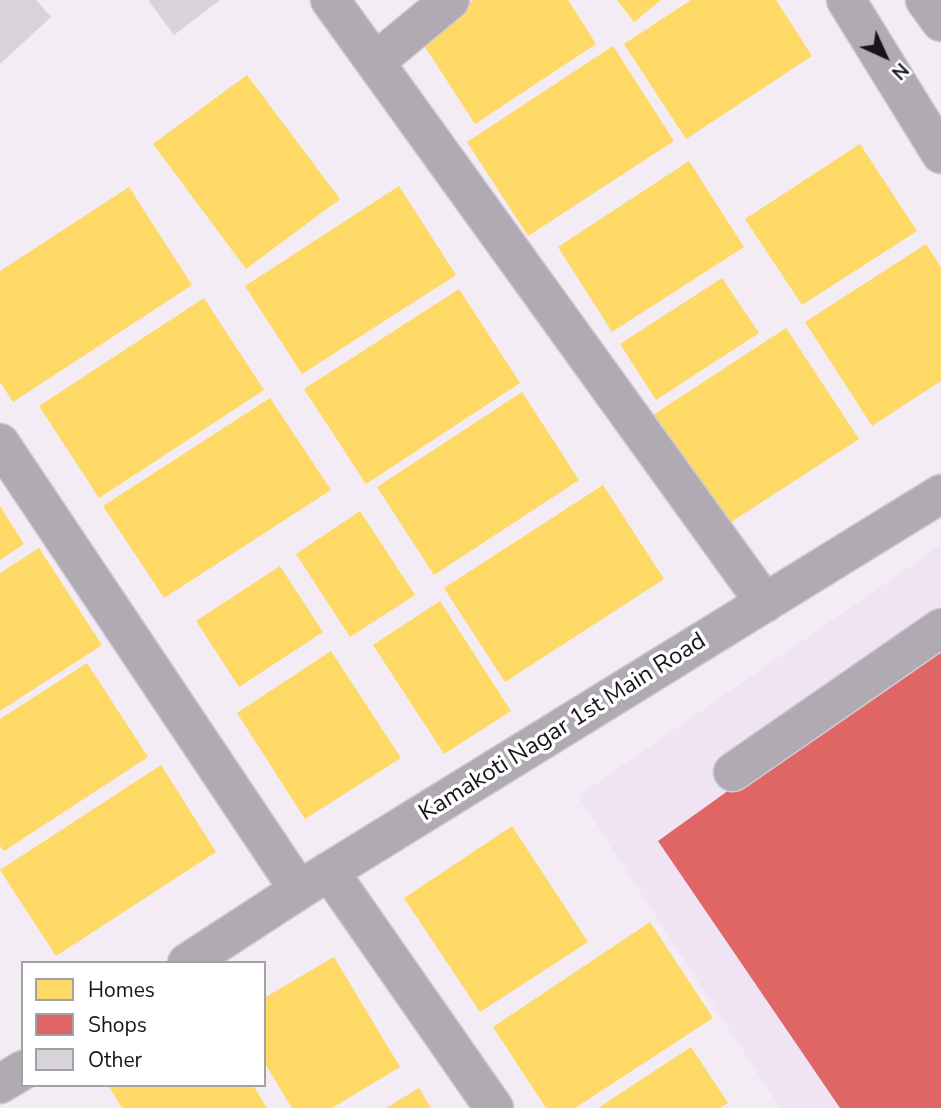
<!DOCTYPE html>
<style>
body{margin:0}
#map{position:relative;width:941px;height:1108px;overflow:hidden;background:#f3ecf5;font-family:"Nunito Sans",sans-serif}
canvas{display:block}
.legend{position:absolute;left:21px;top:961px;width:245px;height:126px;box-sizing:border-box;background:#fff;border:2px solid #a3a1a4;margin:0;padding:9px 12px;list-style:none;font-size:21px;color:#19151b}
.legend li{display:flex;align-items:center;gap:14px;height:35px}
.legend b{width:35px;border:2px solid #a3a1a4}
.north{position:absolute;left:850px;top:21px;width:70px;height:70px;-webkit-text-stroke:5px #fff;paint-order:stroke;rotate:135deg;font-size:19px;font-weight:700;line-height:28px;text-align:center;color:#19151b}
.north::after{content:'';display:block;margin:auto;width:24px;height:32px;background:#19151b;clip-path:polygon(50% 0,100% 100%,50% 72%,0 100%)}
</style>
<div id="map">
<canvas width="941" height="1108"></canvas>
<ul class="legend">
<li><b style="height:19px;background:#ffd966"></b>Homes</li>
<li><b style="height:19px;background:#e06666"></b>Shops</li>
<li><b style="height:19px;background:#d8d3da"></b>Other</li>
</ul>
<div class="north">N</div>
</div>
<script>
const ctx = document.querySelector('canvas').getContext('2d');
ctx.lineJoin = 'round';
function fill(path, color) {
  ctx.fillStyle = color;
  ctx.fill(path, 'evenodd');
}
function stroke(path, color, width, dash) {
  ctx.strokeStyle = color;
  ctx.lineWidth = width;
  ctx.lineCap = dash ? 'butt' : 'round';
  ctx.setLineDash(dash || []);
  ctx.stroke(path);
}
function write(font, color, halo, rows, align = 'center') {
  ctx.font = font + ' "Nunito Sans",sans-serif';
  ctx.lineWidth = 7;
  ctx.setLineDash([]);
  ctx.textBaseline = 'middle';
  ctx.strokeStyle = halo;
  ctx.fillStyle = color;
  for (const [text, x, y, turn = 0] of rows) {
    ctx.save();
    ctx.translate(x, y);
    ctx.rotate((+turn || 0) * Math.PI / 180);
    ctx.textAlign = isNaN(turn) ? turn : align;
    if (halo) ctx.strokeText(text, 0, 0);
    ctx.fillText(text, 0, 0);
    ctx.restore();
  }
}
fill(new Path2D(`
 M941,545V1108H780L578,796Z`), '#f0e3f4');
fill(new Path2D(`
 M474,0H568L596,44L475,124L418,36Z
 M617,0H661L634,22Z
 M691,0H776L812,56L686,139L624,44Z
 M613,46L674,141L528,236L467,142Z
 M247,75L340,199L246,269L153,144Z
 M860,144L917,231L802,305L745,219Z
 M689,161L744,247L612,332L558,247Z
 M399,186L456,275L302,374L245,286Z
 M129,187L192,285L13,402L0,382V271Z
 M926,244L941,267V381L872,426L805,322Z
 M722,278L759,333L656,400L620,344Z
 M459,289L520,383L366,484L304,389Z
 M204,298L264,390L99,498L39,406Z
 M786,328L859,439L725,526L653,415Z
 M522,392L579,480L434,575L377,487Z
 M270,398L331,490L164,598L103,506Z
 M603,485L664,579L505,682L444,588Z
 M0,506L24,544L0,560Z
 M360,511L415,595L350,637L296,554Z
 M39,548L102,645L0,711V573Z
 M280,566L323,632L239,687L196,621Z
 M440,601L511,711L444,754L373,645Z
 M331,651L401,758L305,819L237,713Z
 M87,663L148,757L4,851L0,846V719Z
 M161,765L216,852L56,956L0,870Z
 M512,826L588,942L480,1012L404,898Z
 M650,922L713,1018L575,1108H546L493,1027Z
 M334,957L400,1067L332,1108H292L264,1062V998Z
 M691,1047L728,1103L720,1108H598Z
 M108,1085H253L267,1108H122Z
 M419,1088L431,1108H386Z`), '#ffd966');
fill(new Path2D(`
 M941,638V1108H840L658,841Z`), '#e06666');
fill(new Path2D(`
 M0,0H36L51,17L0,64Z
 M148,0H220L174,35Z`), '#d8d3da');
const minor = new Path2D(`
 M330,0L765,603
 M846,0L941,154
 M925,0L941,22
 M375,62L450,0
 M0,443L299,890
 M733,772L941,628
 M329,871L494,1108
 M187,963L299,890L941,494
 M0,1084L23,1070`);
stroke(minor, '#cfcad1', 41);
stroke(minor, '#b0aab2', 38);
write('24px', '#19151b', '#fff', [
 ["Kamakoti Nagar 1st Main Road",563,728,-32]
]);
</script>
